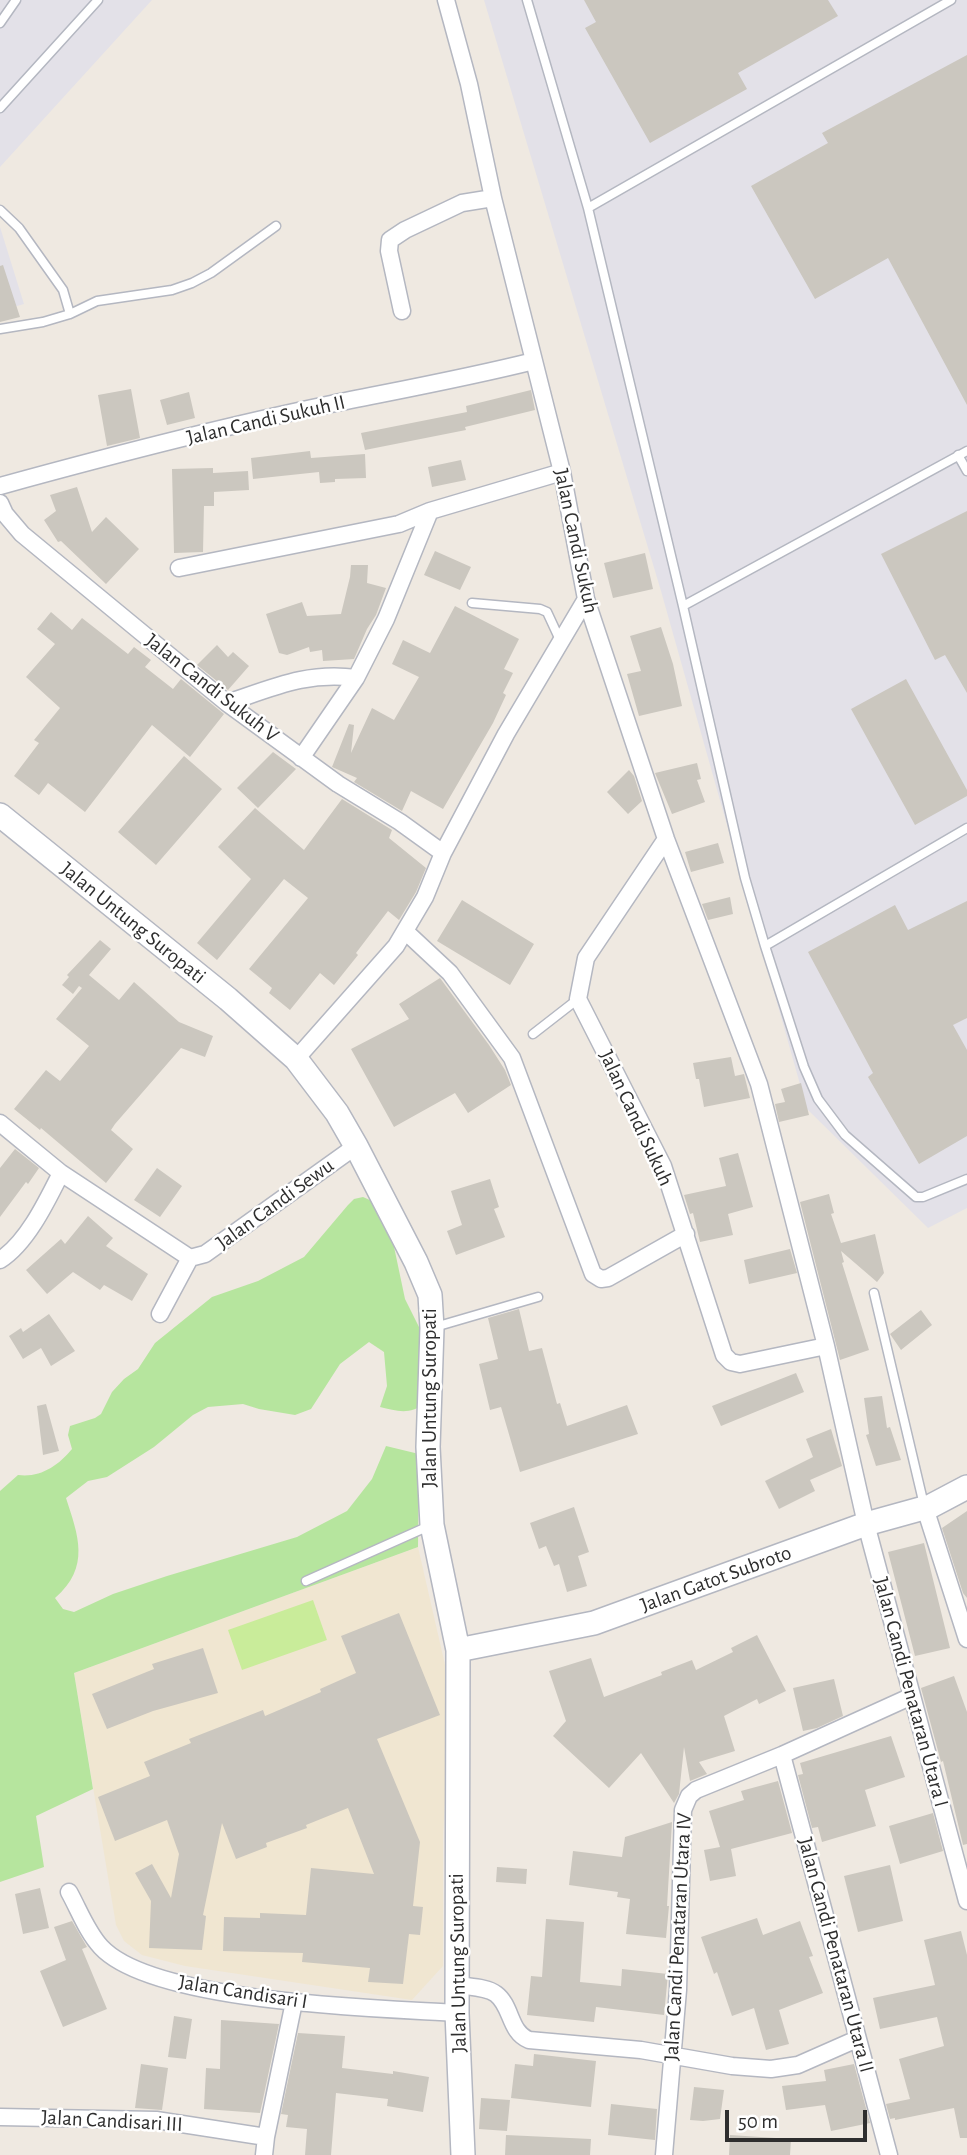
<!DOCTYPE html>
<style>
body{margin:0}
#map{position:relative;width:967px;height:2155px;overflow:hidden;background:#efe9e1;font-family:"Alegreya Sans",sans-serif}
canvas{display:block}
.scale{position:absolute;left:725px;top:2110px;width:142px;height:32px;box-sizing:border-box;border:4px solid #2e2e2e;border-top:0;padding-left:9px;font-size:21px;line-height:24px;white-space:nowrap;color:#2e2e2e;-webkit-text-stroke:5px #fff;paint-order:stroke}
</style>
<div id="map">
<canvas width="967" height="2155"></canvas>
<div class="scale">50 m</div>
</div>
<script>
const ctx = document.querySelector('canvas').getContext('2d');
ctx.lineJoin = 'round';
function fill(path, color) {
  ctx.fillStyle = color;
  ctx.fill(path, 'evenodd');
}
function stroke(path, color, width, dash) {
  ctx.strokeStyle = color;
  ctx.lineWidth = width;
  ctx.lineCap = dash ? 'butt' : 'round';
  ctx.setLineDash(dash || []);
  ctx.stroke(path);
}
function write(font, color, halo, rows, align = 'center') {
  ctx.font = font + ' "Alegreya Sans",sans-serif';
  ctx.lineWidth = 5;
  ctx.setLineDash([]);
  ctx.textBaseline = 'middle';
  ctx.strokeStyle = halo;
  ctx.fillStyle = color;
  for (const [text, x, y, turn = 0] of rows) {
    ctx.save();
    ctx.translate(x, y);
    ctx.rotate((+turn || 0) * Math.PI / 180);
    ctx.textAlign = isNaN(turn) ? turn : align;
    if (halo) ctx.strokeText(text, 0, 0);
    ctx.fillText(text, 0, 0);
    ctx.restore();
  }
}
fill(new Path2D(`
 M0,0H152L0,167Z
 M484,0H967V1208L928,1228L807,1109L661,591Z
 M0,227L24,304L0,311Z`), '#e3e1e8');
fill(new Path2D(`
 M418,1547L451,1691L443,1836V1966L412,2000L185,1966L142,1955L124,1941L116,1925L74,1673Z`), '#f0e6d1');
fill(new Path2D(`
 M363,1197L372,1201L393,1242L405,1299L424,1337V1404C410,1415 396,1411 380,1407L387,1386L384,1352L369,1342L340,1364L311,1409L295,1415L259,1409L243,1404L208,1407L193,1415L154,1447L107,1477L88,1481L66,1498C78,1535 91,1567 55,1598L63,1609L74,1612L113,1594L167,1576L297,1537L347,1511L372,1479L386,1446L419,1454L418,1547L74,1673L93,1789L36,1816L44,1867L0,1882V1491L18,1475C40,1478 58,1466 72,1449L68,1435L70,1426L95,1418L101,1414L112,1392L124,1379L138,1369L155,1343L212,1297L258,1281L304,1257L348,1205L354,1199Z`), '#b6e59e');
fill(new Path2D(`
 M313,1600L327,1640L242,1670L228,1630Z`), '#c9ec9a');
fill(new Path2D(`
 M584,0H828L838,16L738,73L747,89L650,143L585,28L596,22Z
 M967,55V405L888,258L815,299L751,186L828,143L822,133Z
 M3,265L20,317L0,322V266Z
 M131,389L140,438L107,446L98,395Z
 M531,390L535,410L465,427L466,430L365,450L361,433L467,412L466,406Z
 M189,392L195,418L167,425L160,400Z
 M310,451L311,458L365,454L366,478L335,479V482L320,483L319,472L253,479L251,458Z
 M461,460L466,480L432,487L428,467Z
 M213,468V473L248,471L249,490L214,492V506H204L203,552L174,553L172,469Z
 M77,487L92,532L106,517L139,549L106,584L61,541L58,542L44,520L56,511L50,495Z
 M967,511V693L945,655L935,660L881,554Z
 M435,551L471,567L460,590L424,575Z
 M645,553L653,589L613,598L604,563Z
 M351,565H368L367,583L386,588L376,615L367,629L354,659L323,661L322,650L310,652L309,647L287,655L279,653L266,614L302,602L307,616L341,614L350,577Z
 M455,606L519,639L504,669L513,673L503,693L506,695L493,723L443,809L411,791L402,811L354,782L357,778L332,767L349,724L354,725L351,753L372,708L394,720L419,677L392,664L403,640L430,653Z
 M51,612L72,630L82,618L128,654L134,647L151,660L145,667L173,689L181,679L224,714L190,757L152,725L85,812L48,783L39,795L14,776L39,743L34,740L60,708L26,677L55,644L37,629Z
 M661,627L673,664L682,706L639,716L627,674L641,671L630,636Z
 M217,645L228,657L233,652L249,666L228,690L197,665Z
 M906,679L967,790V796L915,825L851,709Z
 M273,752L296,769L258,808L237,788Z
 M184,756L222,789L156,865L118,832Z
 M697,763L701,779L697,780L705,802L672,814L655,773Z
 M629,770L634,776L642,801L628,814L607,792Z
 M342,799L392,830L389,838L426,868L416,892L399,920L388,911L356,953L358,955L334,985L320,973L290,1010L269,993L272,988L249,969L308,898L284,879L217,960L197,943L251,879L218,847L255,808L304,850Z
 M718,843L724,863L691,872L685,852Z
 M730,897L733,914L708,920L702,904Z
 M462,900L534,944L510,985L437,941Z
 M967,901V1018L953,1025L967,1050V1136L919,1164L868,1077L873,1073L808,952L895,905L908,930Z
 M100,940L111,949L89,975L119,1000L134,982L179,1022L213,1036L205,1057L181,1048L115,1124L111,1130L133,1149L106,1183L41,1128L40,1130L14,1109L46,1070L60,1081L89,1046L56,1019L82,988L79,986L73,994L62,985L69,977L67,975Z
 M440,978L489,1045L505,1070L511,1085L468,1113L455,1093L394,1127L351,1049L409,1019L399,1004Z
 M731,1057L735,1076L744,1074L750,1098L704,1107L699,1079H696L693,1063Z
 M801,1083L809,1115L779,1122L775,1104L785,1102L781,1089Z
 M15,1149L39,1168L28,1184L26,1182L0,1217V1168Z
 M738,1153L753,1207L728,1214L733,1235L700,1242L693,1213L690,1214L684,1195L726,1186L719,1158Z
 M157,1168L182,1186L160,1217L134,1200Z
 M490,1179L499,1207L494,1209L505,1237L456,1255L447,1231L462,1225L451,1191Z
 M829,1194L834,1213L831,1214L841,1243L875,1234L884,1273L877,1282L841,1251L844,1262L842,1263L869,1350L840,1360L800,1202Z
 M88,1216L113,1238L106,1246L148,1274L132,1301L104,1285L100,1290L73,1272L47,1294L26,1270L61,1239L65,1244Z
 M790,1249L797,1273L749,1284L744,1260Z
 M519,1309L529,1351L542,1348L557,1404L560,1403L567,1426L627,1405L638,1434L520,1472L501,1407L490,1410L479,1364L498,1359L488,1318Z
 M921,1310L932,1325L901,1350L890,1334Z
 M49,1314L75,1351L51,1366L41,1348L23,1359L9,1336L21,1328L23,1332Z
 M796,1373L804,1392L721,1426L712,1406Z
 M882,1396L887,1428L890,1427L901,1460L876,1466L866,1435L869,1434L864,1398Z
 M46,1404L59,1451L43,1455L37,1406Z
 M831,1429L842,1466L810,1480L815,1491L779,1509L765,1481L813,1457L806,1439Z
 M574,1507L589,1552L578,1556L587,1586L567,1592L559,1564L554,1566L546,1546L539,1549L530,1523Z
 M967,1511V1598L963,1593L942,1528Z
 M924,1543L950,1648L915,1656L888,1552Z
 M399,1613L440,1715L377,1739L420,1842L413,1906L423,1907L420,1935L409,1934L403,1984L368,1982L370,1968L302,1962L303,1953L223,1951L224,1917L260,1918V1913L306,1915L311,1868L374,1874L348,1808L306,1825L307,1828L266,1843L267,1847L236,1859L222,1823L203,1915L206,1916L202,1950L149,1948L151,1901L135,1873L152,1864L171,1898L179,1854L167,1820L115,1841L98,1797L150,1776L144,1762L191,1743L189,1739L263,1710L265,1716L321,1692L320,1689L356,1673L341,1636Z
 M757,1635L786,1691L759,1704L757,1699L724,1716L735,1751L699,1762L707,1774L690,1781L684,1747L679,1794L674,1803L641,1753L609,1788L553,1736L566,1721L549,1671L591,1658L604,1697L662,1675L661,1672L692,1660L696,1670L733,1652L731,1648Z
 M203,1648L218,1693L153,1711L107,1729L92,1694L154,1669L152,1664Z
 M954,1676L967,1712V1844L963,1845L943,1761L941,1762L921,1688Z
 M834,1679L843,1716L817,1728L803,1731L793,1688Z
 M891,1736L905,1777L865,1790L876,1826L822,1842L818,1827L812,1828L798,1775L803,1774L800,1763Z
 M778,1781L792,1833L731,1849L736,1876L710,1881L704,1850L720,1847L709,1811L744,1800L741,1791Z
 M933,1813L943,1851L900,1864L889,1826Z
 M672,1822L667,1906H669L666,1938L626,1934L630,1899L617,1897L618,1892L569,1885L573,1851L622,1857L625,1837Z
 M890,1865L903,1921L858,1932L844,1876Z
 M497,1867L527,1869L526,1884L496,1882Z
 M40,1888L49,1928L23,1934L15,1894Z
 M757,1918L763,1935L800,1921L813,1956L809,1957L823,1993L779,2010L789,2044L766,2050L754,2008L732,2016L717,1972L714,1974L701,1937Z
 M546,1919L584,1922L580,1982L621,1986L622,1969L668,1974L664,2015L596,2007L594,2022L527,2015L531,1976L542,1977Z
 M72,1921L87,1947L82,1949L107,2009L63,2027L40,1971L66,1960L54,1927Z
 M961,1931L967,1955V2138H960L954,2108L895,2120V2118L890,2119L886,2104L910,2099L899,2059L944,2046L937,2017L880,2029L873,1998L935,1985L924,1940Z
 M174,2016L192,2019L186,2059L168,2057Z
 M221,2020L279,2024L260,2113L204,2109L206,2068L220,2069Z
 M298,2033L345,2036L342,2068L393,2074V2071L429,2077L423,2112L387,2106L388,2099L336,2093L331,2155H305L307,2129L286,2127L288,2115L281,2114Z
 M534,2054L596,2061L591,2107L511,2098L515,2064L533,2066Z
 M141,2064L168,2068L162,2110L135,2108Z
 M854,2064L870,2123L831,2131L825,2105L786,2110L782,2086L826,2081L824,2070Z
 M694,2087L724,2090L720,2119L703,2121L690,2120Z
 M481,2098L510,2100L507,2131L479,2129Z
 M611,2104L657,2109L655,2140L608,2135Z
 M506,2135L591,2139L590,2155H505Z
 M730,2135L791,2139L790,2155H729Z`), '#cbc7bf');
const lane = new Path2D(`
 M527,0L588,208L951,0
 M0,23L16,0
 M0,108L98,0
 M588,208L683,606L967,451
 M0,210L19,228L63,290L70,314L43,322L0,329
 M70,314L97,301L172,290L192,283L211,273L276,226
 M958,455L967,471
 M472,603L540,609L547,612L560,640
 M683,606L745,878L765,946
 M967,828L765,946L804,1067L818,1099L845,1135L916,1197H923L967,1179
 M533,1034L578,999
 M874,1293L924,1505
 M435,1327L538,1297
 M306,1581L429,1526`);
const street = new Path2D(`
 M446,0L469,84L493,198
 M402,311L389,251L390,240L405,230L462,203L493,198L562,472L586,599L666,839L759,1084L826,1346L866,1524L967,1901
 M0,486C109,456 220,427 331,404C400,390 466,378 534,361
 M0,503L5,514L22,534L227,703L338,784L400,822L443,853
 M179,568L399,524L430,511L562,472
 M227,703C272,688 308,671 356,678
 M301,758L356,678L386,619L430,511
 M666,839L586,958L578,999L663,1166L724,1355L731,1362L740,1364L826,1346
 M405,931L450,973L512,1058L593,1274L601,1279L608,1278L686,1234
 M296,1059L396,946L425,897L443,853L506,734L586,599
 M0,1123L61,1173L190,1258L205,1254L356,1146
 M0,1260C27,1243 47,1201 61,1173
 M160,1314L190,1258
 M925,1508L967,1639
 M782,1755L889,2155
 M69,1892C79,1910 87,1932 101,1947C153,2003 379,2008 457,2013
 M458,1985C469,1987 487,1987 496,1994C512,2006 509,2032 529,2040L641,2050L732,2066L771,2069L798,2065L857,2039
 M0,2117L156,2120L266,2137
 M264,2155L266,2137L294,2002
 M664,2155L678,1990L683,1810L689,1796L696,1790L782,1755L912,1696`);
const secondary = new Path2D(`
 M0,815L228,999L296,1059L337,1113L356,1146L416,1262L430,1295L432,1328L428,1447L432,1525L458,1650L457,2013L463,2155
 M458,1650L594,1623L866,1524L931,1506L967,1487`);
stroke(lane, '#b4b7c1', 11);
stroke(street, '#b4b7c1', 19);
stroke(secondary, '#b4b7c1', 26);
stroke(lane, '#fff', 8);
stroke(street, '#fff', 16);
stroke(secondary, '#fff', 23);
write('21px', '#2e2e2e', '#fff', [
 ["Jalan Candi Sukuh II",266,420,-13],
 ["Jalan Candi Sukuh",576,541,78],
 ["Jalan Candi Sukuh V",212,688,38],
 ["Jalan Untung Suropati",133,923,39],
 ["Jalan Candi Sukuh",636,1118,65],
 ["Jalan Candi Sewu",275,1204,-36],
 ["Jalan Untung Suropati",430,1398,-90],
 ["Jalan Gatot Subroto",716,1579,-20],
 ["Jalan Candi Penataran Utara I",911,1692,75],
 ["Jalan Candi Penataran Utara IV",678,1937,-87],
 ["Jalan Candi Penataran Utara II",836,1955,75],
 ["Jalan Untung Suropati",458,1963,-91],
 ["Jalan Candisari I",243,1992,9],
 ["Jalan Candisari III",112,2121,3]
]);
</script>
